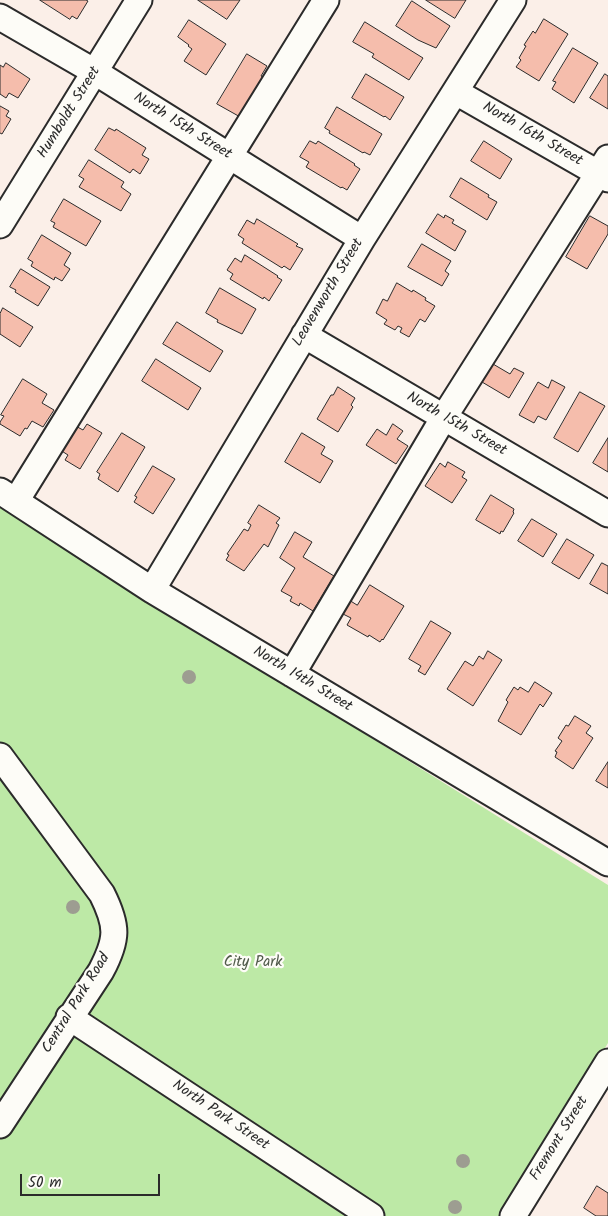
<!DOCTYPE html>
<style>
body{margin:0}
#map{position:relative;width:608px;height:1216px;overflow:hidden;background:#fbefe8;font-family:Kalam,sans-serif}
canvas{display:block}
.scale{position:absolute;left:20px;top:1174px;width:140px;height:22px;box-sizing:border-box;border:2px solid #2b2b2b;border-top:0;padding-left:6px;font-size:15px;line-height:18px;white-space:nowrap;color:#2b2b2b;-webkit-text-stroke:4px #fdfcf7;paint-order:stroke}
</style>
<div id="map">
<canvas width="608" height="1216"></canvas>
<div class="scale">50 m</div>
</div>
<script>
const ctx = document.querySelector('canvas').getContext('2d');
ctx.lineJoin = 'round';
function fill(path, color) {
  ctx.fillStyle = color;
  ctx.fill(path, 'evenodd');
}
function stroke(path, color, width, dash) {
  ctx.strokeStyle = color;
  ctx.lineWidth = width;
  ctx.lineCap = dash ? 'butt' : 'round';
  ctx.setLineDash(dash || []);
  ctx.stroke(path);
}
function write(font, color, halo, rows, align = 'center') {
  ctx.font = font + ' Kalam,sans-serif';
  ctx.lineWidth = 4.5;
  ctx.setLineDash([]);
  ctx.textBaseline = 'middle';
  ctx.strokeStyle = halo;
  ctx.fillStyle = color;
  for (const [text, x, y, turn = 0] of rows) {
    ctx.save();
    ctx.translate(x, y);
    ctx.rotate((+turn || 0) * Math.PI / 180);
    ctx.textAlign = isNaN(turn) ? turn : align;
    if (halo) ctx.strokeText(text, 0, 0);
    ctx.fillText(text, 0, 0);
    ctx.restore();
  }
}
fill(new Path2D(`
 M0,507L608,885V1043L503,1216H0Z`), '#bde9a6');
const building = new Path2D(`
 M40,0H86L88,1L77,19L72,16L70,19Z
 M198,0H240L227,19Z
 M426,0H466L455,18Z
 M412,1L450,26L436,48L418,40L396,26Z
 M544,19L568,34L539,81L516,67L521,60L519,58L526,46L524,45L533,31L535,33Z
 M189,20L226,44L206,75L184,61L192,49L188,46L189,45L178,37Z
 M365,22L423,58L409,80L372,57L374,54L353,42Z
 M573,48L598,63L574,103L552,89L556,82L553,81Z
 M247,54L267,66L261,76L266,79L242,118L217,104Z
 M6,63L30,79L18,98L9,93L6,98L0,94V65L3,67Z
 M366,74L404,97L390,120L385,116L384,117L352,98Z
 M605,74L608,76V109L590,98Z
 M0,106L9,111L6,116L11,119L2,134L0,133Z
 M337,107L382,134L370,155L364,152L363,153L329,133L330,131L325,128Z
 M109,128L115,131L116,129L146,148L142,155L149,159L140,174L133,169L130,173L95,150Z
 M310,141L316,144L318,141L355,164L354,165L360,169L347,190L342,187L341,188L306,167L309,162L300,157Z
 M484,141L512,159L500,179L471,161Z
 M89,160L124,182L121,187L131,194L121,211L79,187L84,179L79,176Z
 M461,178L489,195L488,197L497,202L487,220L450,197Z
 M64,199L101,221L86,246L53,227L55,223L51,221Z
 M438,214L444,218L445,215L454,220L452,223L466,231L455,251L426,233Z
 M590,216L608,226V234L587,269L566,257Z
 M257,219L298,244L296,246L303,249L290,270L284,266L282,268L242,243L244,239L238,235L247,220L254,224Z
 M42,235L71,253L64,265L70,269L62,281L55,277L54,280L31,266L33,262L28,259Z
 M422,244L451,261L445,271L449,274L442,286L408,267Z
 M245,255L278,276L277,277L282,280L269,301L264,297L263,299L230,279L233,274L227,270L235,258L241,262Z
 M21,269L50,287L38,306L15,292L16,290L10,287Z
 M397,283L412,292L413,290L426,298L425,300L435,306L425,322L420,319L409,337L400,332L402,328L398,326L395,330L384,324L387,320L376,313L383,299L387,301Z
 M220,288L256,309L242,334L217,322L218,320L206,313Z
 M3,308L33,327L20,347L0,334V314Z
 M177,322L223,351L210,372L163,344Z
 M156,359L201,388L188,410L142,381Z
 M493,364L510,374L514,368L524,373L509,398L482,382Z
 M23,379L47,394L42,403L54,410L43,427L32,421L27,429L25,428L20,436L0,424V422L4,416L1,415Z
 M552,380L565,387L546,420L538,416L534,423L519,415L538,382L548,388Z
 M338,387L355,398L351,405L353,407L338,432L317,419L331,395H333Z
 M580,392L605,406L578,452L554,438Z
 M72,424L83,430L87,424L102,433L80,469L65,460L68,455L57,448Z
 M393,424L403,431L397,439L408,446L396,464L366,445L377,429L386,435Z
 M122,433L145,447L118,492L98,479L100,474L97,472Z
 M302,433L325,447L321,454L333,461L320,483L285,462Z
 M608,438V472L593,463Z
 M448,462L465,472L462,477L467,480L452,503L425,486L440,463L445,467Z
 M153,466L175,479L153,514L134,502L137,497L135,496Z
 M491,495L514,509L513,512L514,513L503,532L501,531L500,534L476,520Z
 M259,505L280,518L276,523L279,525L268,547L264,544L244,571L226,560L229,555L227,554L244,529L248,531L251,525L248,523Z
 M532,519L557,534L543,557L518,541Z
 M295,532L312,542L303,557L334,576L313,611L300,603L299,606L290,601L292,597L281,591L295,568L280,558Z
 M567,539L594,555L579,579L552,563Z
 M602,563L608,566V594L590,584Z
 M370,585L404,606L383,640L382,639L380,642L369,635L368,637L347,625L351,618L341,613L349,600L357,605Z
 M431,621L451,633L425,675L418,671L421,666L409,659Z
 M488,651L502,660L473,706L447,689L465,661L473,666L479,656L483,659Z
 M535,682L552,693L543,707L540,704L521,735L498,721L508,702L506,700L514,687L518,690L520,687L528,692Z
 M575,716L591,726L586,733L593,738L573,769L555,757L557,752L555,751L562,741L558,738L566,725L568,726Z
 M608,762V788L596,781Z
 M597,1186L608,1193V1216H596L584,1208Z`);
fill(building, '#f5bdac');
stroke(building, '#2b2b2b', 1);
const minor = new Path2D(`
 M0,17L95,72L362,239
 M456,92L608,179
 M0,225L139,0
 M304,335L608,514
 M0,491L152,590L608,863
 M16,501L326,0
 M152,590L362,239L513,0
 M292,674L444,417L608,158
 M0,756L102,894C118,926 118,939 101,971L0,1125
 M69,1017L371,1216
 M513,1216L608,1062`);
stroke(minor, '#2b2b2b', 29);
stroke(minor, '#fdfcf7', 25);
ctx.fillStyle = '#9d9d91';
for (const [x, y] of [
 [189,677],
 [73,907],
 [463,1161],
 [455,1207]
]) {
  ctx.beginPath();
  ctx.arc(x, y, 7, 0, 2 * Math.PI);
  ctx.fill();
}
write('15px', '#2b2b2b', '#fdfcf7', [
 ["Humboldt Street",70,113,-58],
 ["North 15th Street",182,127,32],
 ["North 16th Street",532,135,30],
 ["Leavenworth Street",329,293,-59],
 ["North 15th Street",456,425,30],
 ["North 14th Street",302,680,31],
 ["Central Park Road",77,1004,-58],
 ["North Park Street",220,1116,34],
 ["Fremont Street",560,1139,-58]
]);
write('15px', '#505a4a', '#fdfcf7', [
 ["City Park",253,963]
]);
</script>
